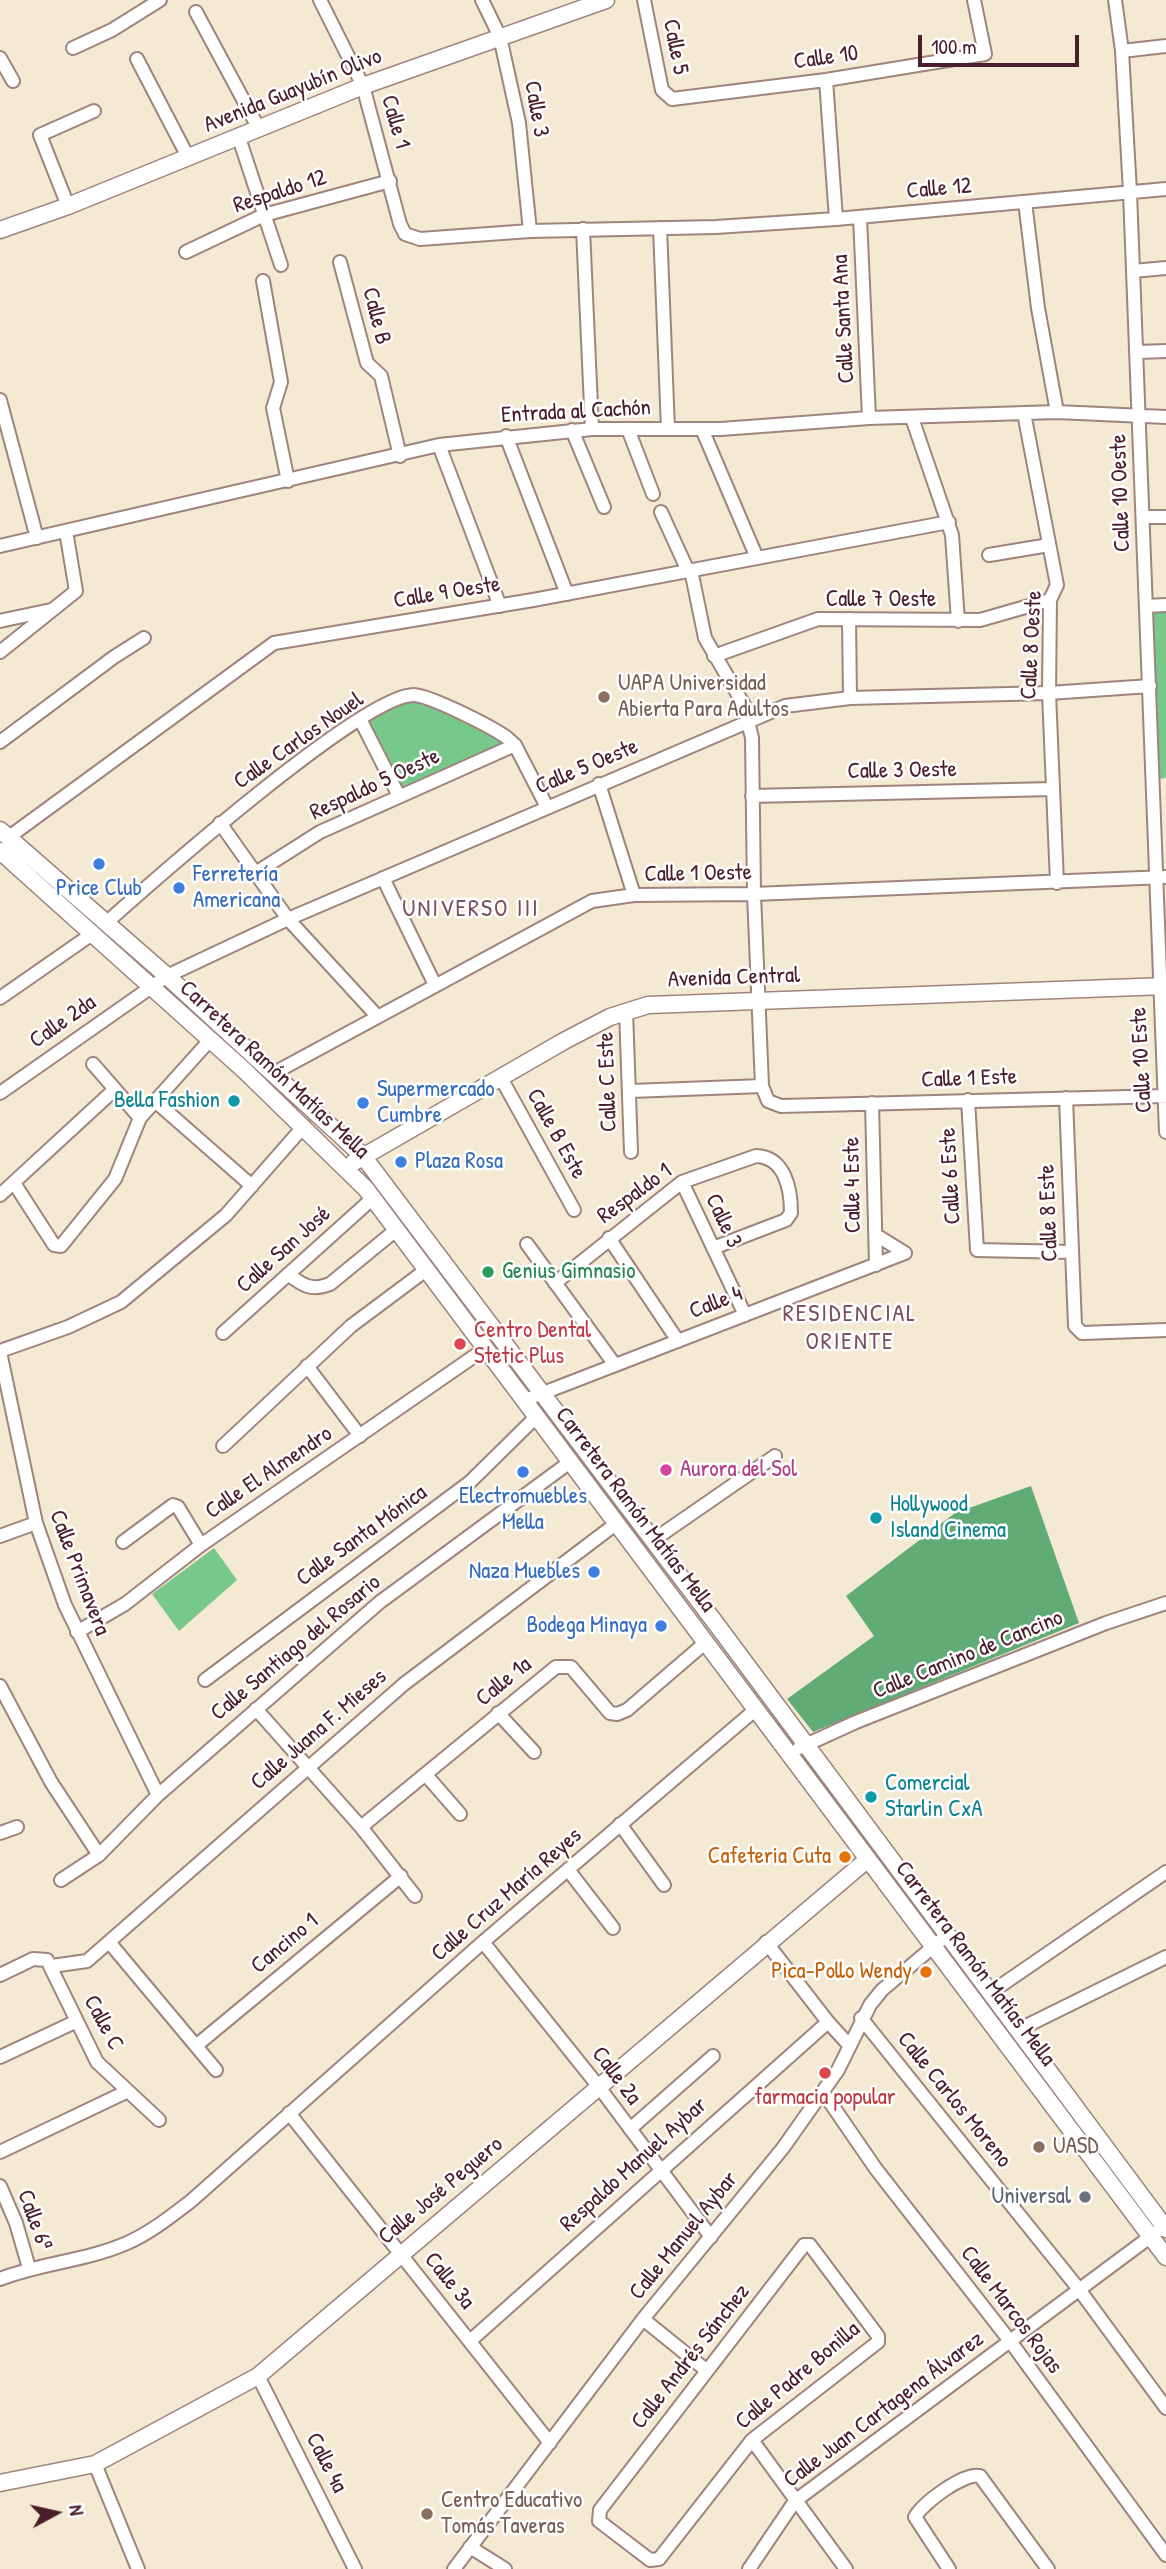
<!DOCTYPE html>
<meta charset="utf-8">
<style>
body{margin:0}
#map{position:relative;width:1166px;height:2569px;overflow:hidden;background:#f4e9d2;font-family:"Patrick Hand",sans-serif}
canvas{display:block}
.north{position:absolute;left:21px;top:2478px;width:70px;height:70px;-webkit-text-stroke:5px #fff;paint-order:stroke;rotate:82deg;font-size:19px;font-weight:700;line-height:28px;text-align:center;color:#4a1f2b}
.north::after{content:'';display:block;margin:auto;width:24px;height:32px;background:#4a1f2b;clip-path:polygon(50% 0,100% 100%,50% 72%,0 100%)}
.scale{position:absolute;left:918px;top:35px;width:161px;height:32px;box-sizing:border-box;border:4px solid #4a1f2b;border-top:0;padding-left:9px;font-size:21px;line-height:24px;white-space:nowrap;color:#4a1f2b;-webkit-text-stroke:5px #fff;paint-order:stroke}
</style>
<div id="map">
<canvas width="1166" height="2569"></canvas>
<div class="north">N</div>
<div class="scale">100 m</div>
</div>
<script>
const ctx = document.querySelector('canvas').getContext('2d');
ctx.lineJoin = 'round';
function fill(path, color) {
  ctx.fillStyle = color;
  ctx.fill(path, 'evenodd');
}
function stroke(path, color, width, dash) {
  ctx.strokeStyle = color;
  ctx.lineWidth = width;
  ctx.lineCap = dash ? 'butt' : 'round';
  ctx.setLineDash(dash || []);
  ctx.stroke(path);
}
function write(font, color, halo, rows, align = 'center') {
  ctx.font = font + ' "Patrick Hand",sans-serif';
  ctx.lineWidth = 5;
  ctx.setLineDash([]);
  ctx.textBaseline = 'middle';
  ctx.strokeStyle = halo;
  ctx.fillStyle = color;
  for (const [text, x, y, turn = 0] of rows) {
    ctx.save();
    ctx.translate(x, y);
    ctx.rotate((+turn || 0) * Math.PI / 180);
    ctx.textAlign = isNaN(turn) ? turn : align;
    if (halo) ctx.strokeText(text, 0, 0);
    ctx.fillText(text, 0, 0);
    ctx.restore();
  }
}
fill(new Path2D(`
 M1151,610H1166V778L1157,779Z
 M410,697L445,705L508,745L403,789L368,719Z
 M214,1548L237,1580L179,1631L152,1594Z`), '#77c88a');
fill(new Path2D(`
 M1031,1486L1079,1623L813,1732L787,1699L874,1636L846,1596L955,1513Z`), '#61ac76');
const minor = new Path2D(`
 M320,0L363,86L400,224L405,234L420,239L530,231L716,227L836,219L1166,189
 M482,0L500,37L519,123L530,231
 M644,0L662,90L672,99L826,80L985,54L974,0
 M1115,0L1122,51L1130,192L1166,1132
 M196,12L259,129
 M73,48L112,30L160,0
 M1122,51L1166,46
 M0,58L13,81
 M137,59L188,157
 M826,80L836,219
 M239,138L281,265
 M1025,202L1038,308L1057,412
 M68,206L40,135L94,111
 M860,217L869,418
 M660,228L668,429
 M583,229L592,429
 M186,252L264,215L390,181
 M340,262L367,363L381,376L400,456
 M1133,271L1166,268
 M263,281L281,382L273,408L288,481
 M1138,352L1166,351
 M0,400L37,538
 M1024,413L1057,585L1050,600L1049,693L1057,883
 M912,418L952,535L958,621
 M628,429L653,494
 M702,429L757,558
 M572,430L604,507
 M506,436L567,594
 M439,445L500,606
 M661,512L688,571
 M1143,517H1166
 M0,546L439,445L592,429H721L869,418L1057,412L1166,417
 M989,555L1049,545
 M691,570L705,638L744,705L752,738L754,894L762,1086L768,1101L781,1106L1166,1096
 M1146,606L1166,605
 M849,619L850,698
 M0,621L51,610
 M0,652L76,591L66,531
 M714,656L818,619L980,620L1050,600
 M360,719L399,796
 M0,742L114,657L144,638
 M599,784L634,895
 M752,796L1053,789
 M220,823L288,919L377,1016
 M9,837L274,643L533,600L949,522
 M257,872L320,832L515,745
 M383,878L435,985
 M106,923C152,882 364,694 414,695C431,696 490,726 506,737L515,745L547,807
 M0,998L92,934
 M626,1011L631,1152
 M93,1064L140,1118
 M274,1073L592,901L634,895L754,894L1166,877
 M501,1078L574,1210
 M631,1091L762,1086
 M0,1093L167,976L288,919L785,706L850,698L1049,693L1150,686
 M1066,1098L1075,1326L1082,1333L1166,1330
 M968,1100L977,1250L1072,1252
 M155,1101L252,1186
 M872,1103L876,1265
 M682,1182L745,1315
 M14,1183L54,1245L61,1246L115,1179L140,1118L210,1040
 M0,1195L113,1091
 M876,1235L905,1253
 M609,1238L678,1341
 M527,1244L615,1365
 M288,1274C303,1286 312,1291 330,1284L396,1230
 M555,1283L682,1182L756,1156C785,1157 791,1189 791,1213L786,1220L713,1248
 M223,1333L373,1198
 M0,1351L68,1327L121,1302L226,1215L304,1126
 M0,1352L36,1523L65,1605L158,1795
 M307,1366L360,1436
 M525,1400L905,1253
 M223,1446L351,1326L426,1270
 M0,1536L36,1523
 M652,1541L775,1456
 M123,1542L173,1505L178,1507L201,1545
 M77,1632L125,1604L201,1545L486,1348
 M205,1680L470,1482L536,1417
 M0,1686L51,1782L99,1855
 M256,1709L361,1827L415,1896
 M498,1713L534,1752
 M799,1748L856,1722L1106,1623L1166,1603
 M426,1775L460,1814
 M620,1824L664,1885
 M361,1827L556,1667H571L610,1713L617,1714L627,1710L705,1643
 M0,1833L17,1827
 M569,1871L613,1928
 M61,1880L99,1855L158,1795L380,1602L570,1462
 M109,1942L216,2070
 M483,1942L599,2087L711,2237
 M766,1942L828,2022L849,2045
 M52,1966L87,1961L404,1684L617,1523
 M0,1975L33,1959L47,1960L97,2062L159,2120
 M990,1993L1166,1872
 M861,2018L1078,2288L1166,2408
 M1018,2030L1166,1957
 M197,2045L401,1876
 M0,2057L77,2021
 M823,2092L876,2169L1010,2341L1166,2555
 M289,2113L550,2443
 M630,2129L713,2056
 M0,2152L128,2091
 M0,2186L16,2223L29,2268
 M804,2245H810L878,2336V2342L752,2440L659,2559L650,2560L599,2521L600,2510Z
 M0,2279C41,2263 86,2261 127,2243C150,2233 170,2217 191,2201L483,1942L755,1710
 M643,2319L706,2370
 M470,2341L828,2022
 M258,2376L355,2569
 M752,2440L846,2569
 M95,2464L138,2569
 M470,2547L505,2569
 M454,2569L643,2319L783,2148L838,2070L870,2005L882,1990L946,1936
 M749,2569L795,2501L1158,2231
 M949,2569L915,2517C923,2503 964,2472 980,2476L1048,2569`);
const major = new Path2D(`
 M0,230L68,206L363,86L606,0
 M0,830L167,976L363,1156L717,1625L1166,2229
 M0,851L245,1071L366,1189L1166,2257
 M354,1162L564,1041L610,1017L648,1005L1166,986
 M0,2483L95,2464L258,2376L868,1859`);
stroke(minor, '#9f847e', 16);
stroke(major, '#9f847e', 19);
stroke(minor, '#fff', 12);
stroke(major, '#fff', 16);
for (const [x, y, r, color] of [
 [604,697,7,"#8d6e63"],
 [99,864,7,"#3f7fe0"],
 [179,888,7,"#3f7fe0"],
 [234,1101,7,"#0f9aa8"],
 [363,1103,7,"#3f7fe0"],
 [401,1162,7,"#3f7fe0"],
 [488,1272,7,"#2e9e5b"],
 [460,1344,7,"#e0444e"],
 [666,1470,7,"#d1479c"],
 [523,1472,7,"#3f7fe0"],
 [876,1518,7,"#0f9aa8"],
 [594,1572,7,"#3f7fe0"],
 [661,1626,7,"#3f7fe0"],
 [871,1797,7,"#0f9aa8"],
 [845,1857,7,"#e8710a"],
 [926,1972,7,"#e8710a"],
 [825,2073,7,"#e0444e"],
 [1039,2147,7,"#8d6e63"],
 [1085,2197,7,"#6b7280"],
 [427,2514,7,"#8d6e63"]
]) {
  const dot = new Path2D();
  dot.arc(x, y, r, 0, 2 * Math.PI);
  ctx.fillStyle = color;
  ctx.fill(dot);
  stroke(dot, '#fff', 2.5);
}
write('23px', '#4a1f2b', '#fff', [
 ["Calle 5",675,47,79],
 ["Calle 10",826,58,-8],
 ["Avenida Guayubín Olivo",293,91,-22],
 ["Calle 3",536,109,80],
 ["Calle 1",395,122,74],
 ["Calle 12",939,189,-5],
 ["Respaldo 12",280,192,-18],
 ["Calle B",376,316,76],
 ["Calle Santa Ana",844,319,-93],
 ["Entrada al Cachón",576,412,-3],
 ["Calle 10 Oeste",1121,493,-92],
 ["Calle 9 Oeste",447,593,-9],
 ["Calle 7 Oeste",881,600],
 ["Calle 8 Oeste",1032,645,-87],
 ["Calle Carlos Nouel",299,741,-35],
 ["Calle 5 Oeste",587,767,-23],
 ["Calle 3 Oeste",902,771,-1],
 ["Respaldo 5 Oeste",375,785,-25],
 ["Calle 1 Oeste",698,874,-1],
 ["Avenida Central",734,978,-2],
 ["Calle 2da",63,1022,-35],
 ["Calle 10 Este",1142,1060,-93],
 ["Carretera Ramón Matías Mella",274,1070,43],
 ["Calle 1 Este",969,1079,-2],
 ["Calle C Este",608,1082,-92],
 ["Calle B Este",556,1134,61],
 ["Calle 6 Este",951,1176,-93],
 ["Calle 4 Este",853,1185,-91],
 ["Respaldo 1",635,1194,-36],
 ["Calle 8 Este",1049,1213,-92],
 ["Calle 3",723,1221,65],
 ["Calle San José",284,1250,-42],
 ["Calle 4",716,1303,-21],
 ["Calle El Almendro",269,1473,-34],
 ["Carretera Ramón Matías Mella",635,1510,53],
 ["Calle Santa Mónica",362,1536,-36],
 ["Calle Primavera",79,1573,69],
 ["Calle Santiago del Rosario",296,1648,-40],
 ["Calle Camino de Cancino",968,1655,-22],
 ["Calle 1a",504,1682,-39],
 ["Calle Juana F. Mieses",319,1730,-41],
 ["Calle Cruz María Reyes",507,1895,-41],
 ["Cancino 1",285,1944,-40],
 ["Carretera Ramón Matías Mella",975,1964,53],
 ["Calle C",103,2023,62],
 ["Calle 2a",616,2076,53],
 ["Calle Carlos Moreno",954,2100,51],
 ["Respaldo Manuel Aybar",634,2165,-42],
 ["Calle José Peguero",441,2191,-40],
 ["Calle 6ª",34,2220,70],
 ["Calle Manuel Aybar",684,2236,-51],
 ["Calle 3a",449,2281,51],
 ["Calle Marcos Rojas",1011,2310,53],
 ["Calle Andrés Sánchez",691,2357,-52],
 ["Calle Padre Bonilla",798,2376,-40],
 ["Calle Juan Cartagena Álvarez",884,2410,-37],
 ["Calle 4a",326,2463,63]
]);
write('23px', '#785e54', '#fff', [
 ["UAPA Universidad",618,684],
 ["Abierta Para Adultos",618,710],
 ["UASD",1053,2147],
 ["Centro Educativo",441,2501],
 ["Tomás Taveras",441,2527]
], 'left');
write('23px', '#366cbe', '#fff', [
 ["Ferretería",193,875],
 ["Americana",193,901],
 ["Price Club",99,889,"center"],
 ["Supermercado",377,1090],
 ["Cumbre",377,1116],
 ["Plaza Rosa",415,1162],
 ["Electromuebles",523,1497,"center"],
 ["Mella",523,1523,"center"],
 ["Naza Muebles",580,1572,"right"],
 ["Bodega Minaya",647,1626,"right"]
], 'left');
write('23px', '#0d838f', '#fff', [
 ["Bella Fashion",220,1101,"right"],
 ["Hollywood",890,1505],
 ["Island Cinema",890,1531],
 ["Comercial",885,1784],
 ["Starlin CxA",885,1810]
], 'left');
write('23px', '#27864d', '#fff', [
 ["Genius Gimnasio",502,1272]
], 'left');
write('23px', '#be3a42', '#fff', [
 ["Centro Dental",474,1331],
 ["Stetic Plus",474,1357],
 ["farmacia popular",825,2098,"center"]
], 'left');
write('23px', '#b23c85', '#fff', [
 ["Aurora del Sol",680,1470]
], 'left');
write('23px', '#c56008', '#fff', [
 ["Cafeteria Cuta",831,1857],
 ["Pica-Pollo Wendy",912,1972]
], 'right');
write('23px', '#5b616d', '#fff', [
 ["Universal",1071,2197]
], 'right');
ctx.letterSpacing = '2px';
write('24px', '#7b4f60', '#fff', [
 ["UNIVERSO III",471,910],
 ["RESIDENCIAL",850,1315],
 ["ORIENTE",850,1343]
]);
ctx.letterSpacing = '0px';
</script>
